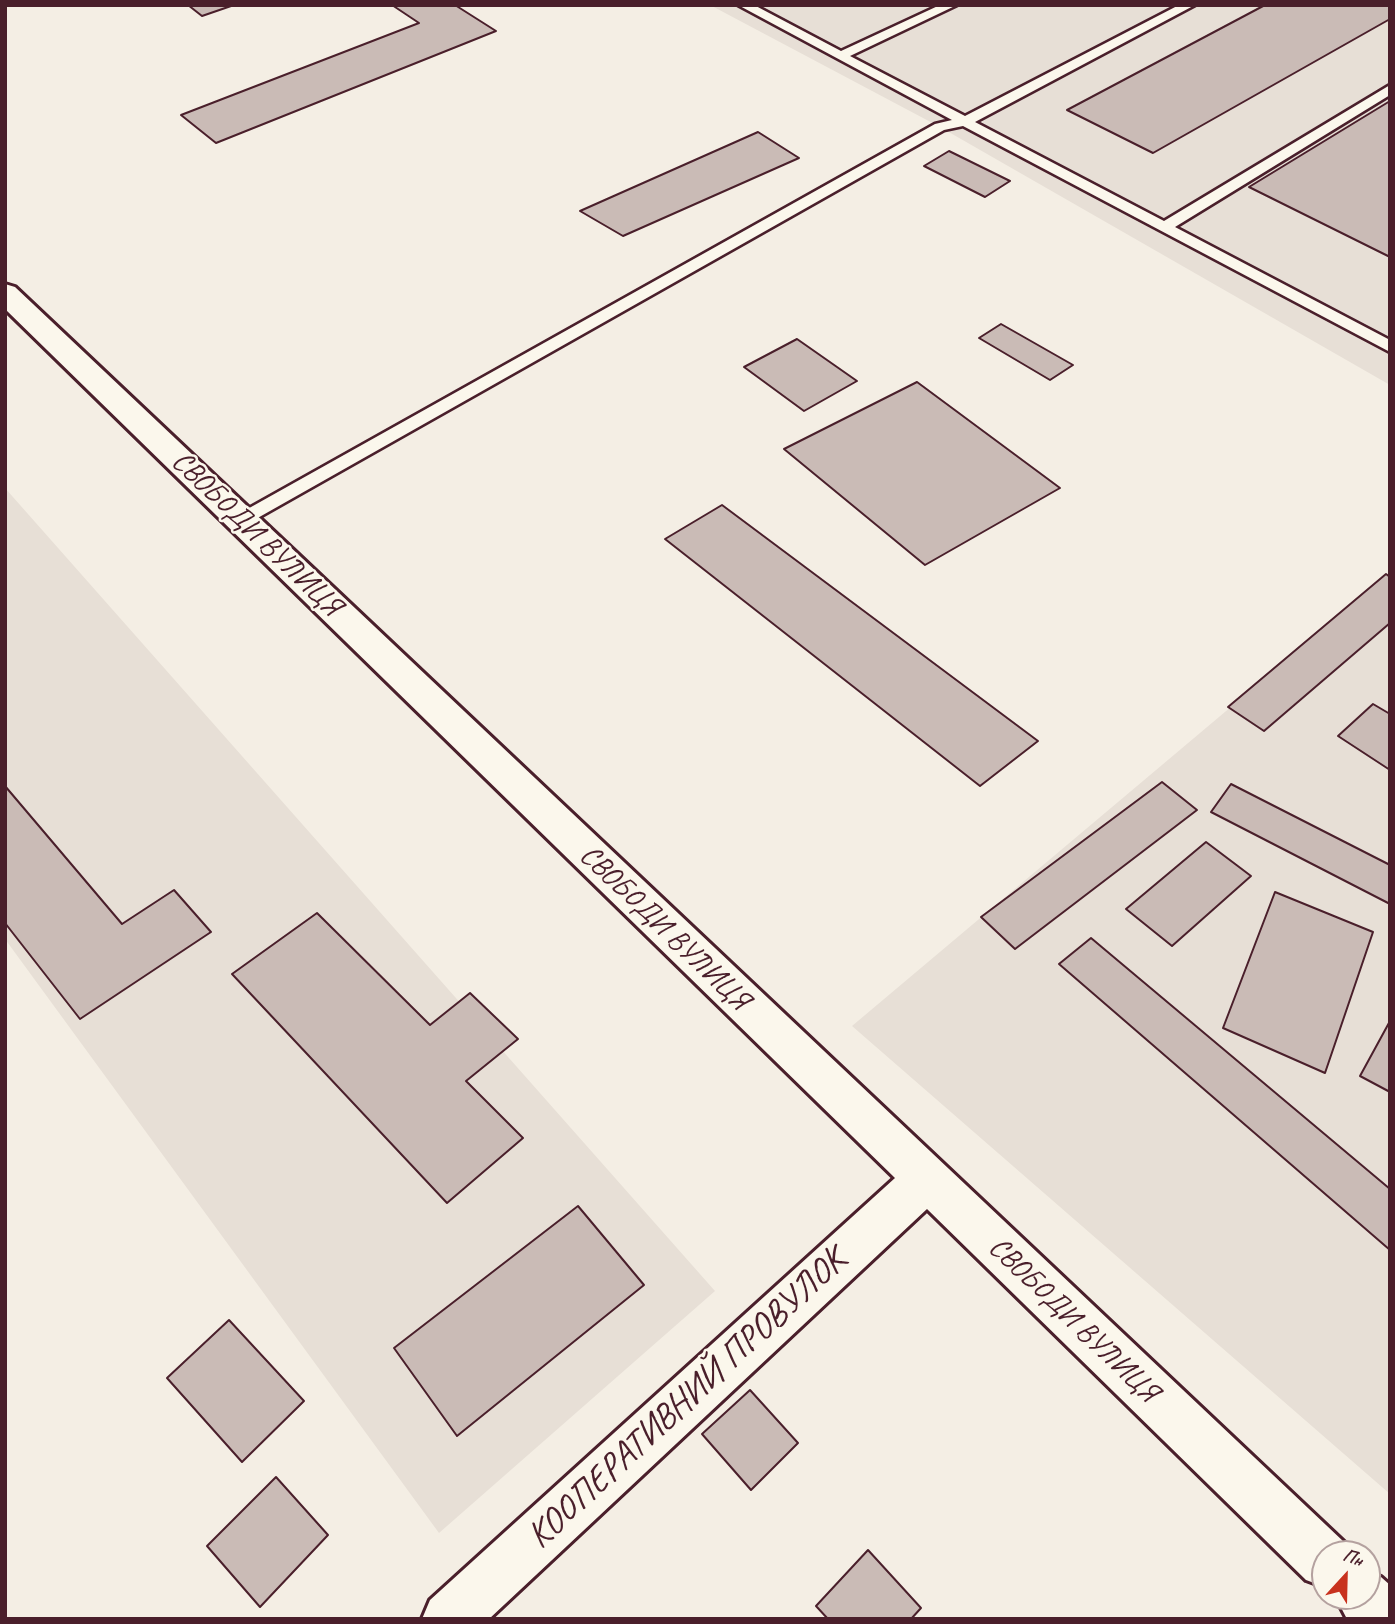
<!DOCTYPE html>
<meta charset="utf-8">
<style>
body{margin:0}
#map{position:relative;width:1395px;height:1624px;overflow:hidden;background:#f4eee4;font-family:Caveat,sans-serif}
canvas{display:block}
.frame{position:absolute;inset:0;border:7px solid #4a1f2b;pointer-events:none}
.north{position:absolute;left:1311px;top:1540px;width:70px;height:70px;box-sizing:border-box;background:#fbf7ec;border:2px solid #b4a19f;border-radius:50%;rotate:22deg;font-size:19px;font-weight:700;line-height:28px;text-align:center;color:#4a1f2b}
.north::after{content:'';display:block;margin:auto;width:24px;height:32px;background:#c8321e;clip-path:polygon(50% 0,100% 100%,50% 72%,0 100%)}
</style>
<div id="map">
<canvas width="1395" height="1624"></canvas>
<div class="frame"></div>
<div class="north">Пн</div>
</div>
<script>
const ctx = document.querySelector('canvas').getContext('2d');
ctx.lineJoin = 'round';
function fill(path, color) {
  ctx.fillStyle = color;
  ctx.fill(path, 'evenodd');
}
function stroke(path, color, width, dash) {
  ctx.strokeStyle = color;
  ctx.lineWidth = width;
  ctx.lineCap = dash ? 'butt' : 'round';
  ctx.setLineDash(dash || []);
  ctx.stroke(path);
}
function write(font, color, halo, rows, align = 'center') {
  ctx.font = font + ' Caveat,sans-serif';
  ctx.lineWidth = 5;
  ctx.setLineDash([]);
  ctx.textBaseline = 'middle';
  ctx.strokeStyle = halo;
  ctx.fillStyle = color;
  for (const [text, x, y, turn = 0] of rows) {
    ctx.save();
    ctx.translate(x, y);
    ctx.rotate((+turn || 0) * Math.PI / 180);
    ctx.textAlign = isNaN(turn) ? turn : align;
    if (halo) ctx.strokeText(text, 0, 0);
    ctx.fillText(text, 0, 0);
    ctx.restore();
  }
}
fill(new Path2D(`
 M710,5H1390V385L940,127Z
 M5,488L715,1291L439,1533L5,939Z
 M1390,573V1494L852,1026Z`), '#e7dfd6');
const building = new Path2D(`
 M188,5H234L202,16Z
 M392,5H455L496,31L216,143L181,115L419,23Z
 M1265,5H1390V19L1153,153L1067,110Z
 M1390,101V257L1249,187Z
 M758,132L799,158L623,236L580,211Z
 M949,151L1010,181L985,197L924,166Z
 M1001,324L1073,365L1050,380L979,338Z
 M797,339L857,381L804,411L744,367Z
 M917,382L1060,488L925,565L784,449Z
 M722,505L1038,741L980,786L665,539Z
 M1386,574L1390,577V623L1264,731L1228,707Z
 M1373,704L1390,714V770L1338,736Z
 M1162,782L1197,810L1015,949L981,917Z
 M1231,784L1390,865V904L1211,812Z
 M5,786L122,924L174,890L211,932L80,1019L5,923Z
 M1206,842L1251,876L1172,946L1126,909Z
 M1275,892L1373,932L1325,1073L1223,1028Z
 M317,913L430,1025L470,993L518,1039L466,1081L523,1138L447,1203L232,974Z
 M1091,938L1390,1189V1250L1059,964Z
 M1390,1021V1092L1360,1076Z
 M578,1206L644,1285L457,1436L394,1348Z
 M229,1320L304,1401L242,1462L167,1378Z
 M750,1390L798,1443L751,1490L702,1434Z
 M276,1477L328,1535L260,1607L207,1546Z
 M868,1550L921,1608L911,1619H828L816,1606Z`);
fill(building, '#cabbb6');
stroke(building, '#4a1f2b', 2);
const service = new Path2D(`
 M738,5H754L841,51L940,5H957L850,56L965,116L1179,5H1195L975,122L1164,221L1390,85V95L1175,227L1390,340V352L963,126L944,130L247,524H235L232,520L235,516L935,124L952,120Z`);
const minor = new Path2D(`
 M5,284L15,287L1344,1542L1348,1554H1325V1587L1306,1580L927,1209L489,1619H422L430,1600L895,1178L5,309Z
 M1367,1571L1381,1577L1390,1585V1619H1347L1335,1596H1367Z`);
stroke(service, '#4a1f2b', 5);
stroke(minor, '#4a1f2b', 6);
fill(service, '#fbf7ec');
fill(minor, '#fbf7ec');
write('30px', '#4a1f2b', '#fbf7ec', [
 ["СВОБОДИ ВУЛИЦЯ",256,534,44],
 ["СВОБОДИ ВУЛИЦЯ",664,928,44],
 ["СВОБОДИ ВУЛИЦЯ",1073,1320,44]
]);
write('37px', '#4a1f2b', '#fbf7ec', [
 ["КООПЕРАТИВНИЙ ПРОВУЛОК",687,1399,-43]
]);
</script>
